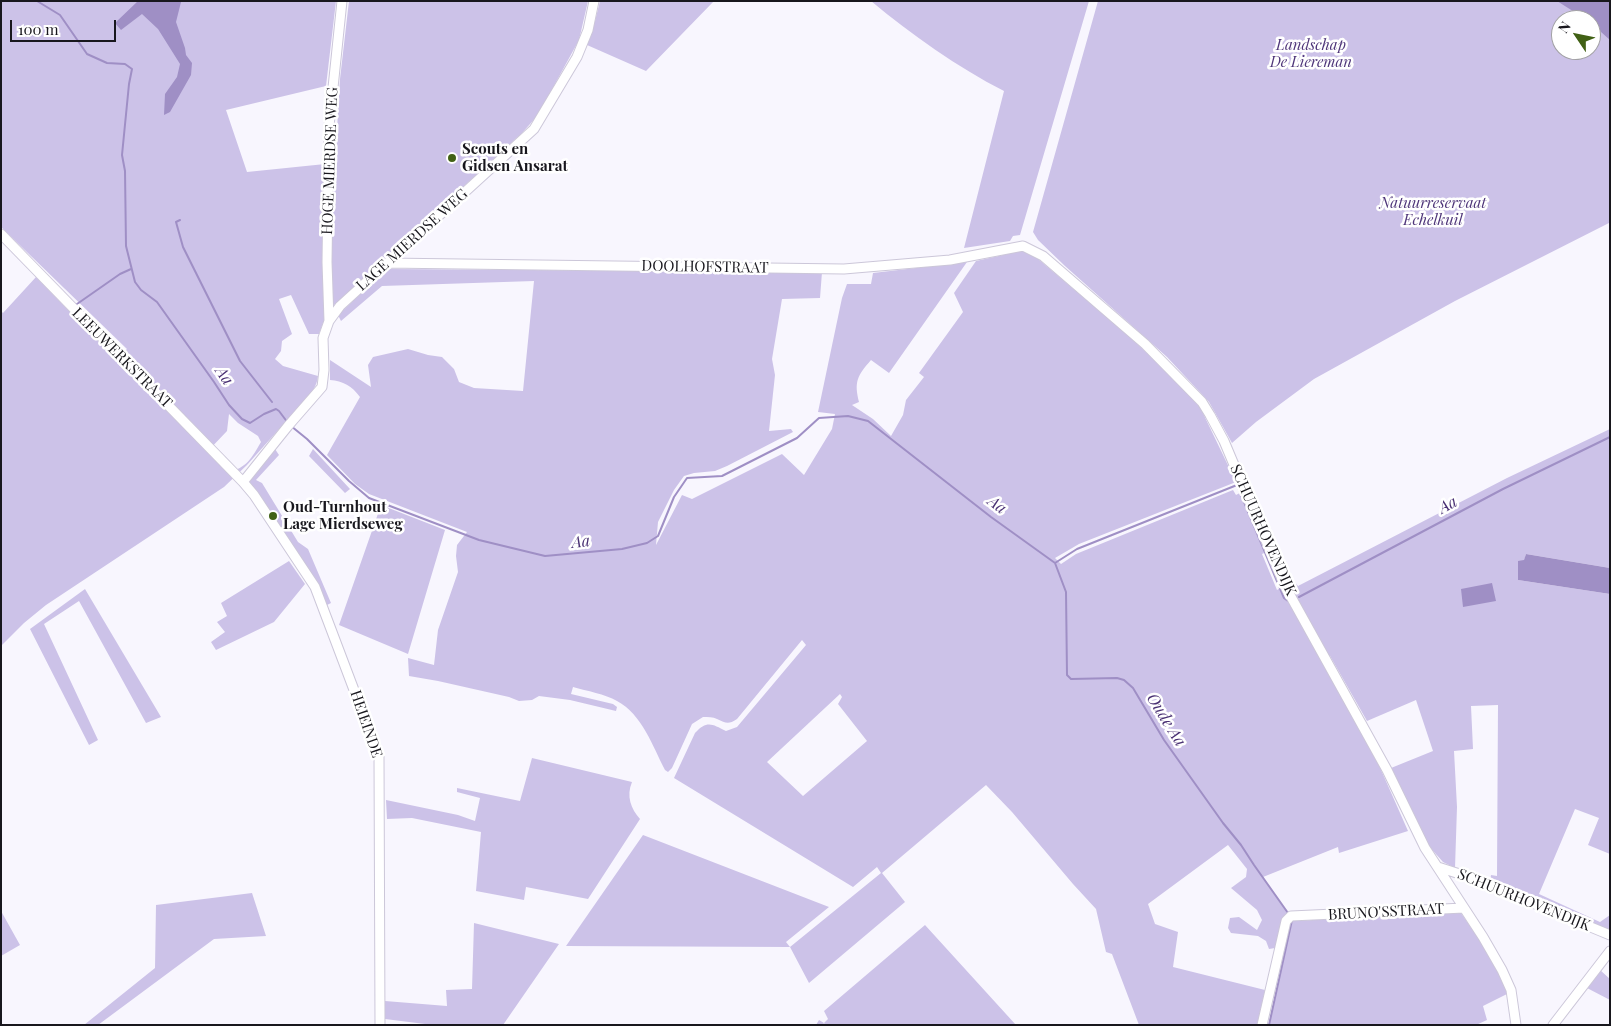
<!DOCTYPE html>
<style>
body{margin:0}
#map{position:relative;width:1611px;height:1026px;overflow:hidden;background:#f8f6fe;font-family:"Playfair Display",serif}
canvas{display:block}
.frame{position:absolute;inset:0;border:2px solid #18171d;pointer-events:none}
.north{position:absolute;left:1551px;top:10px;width:50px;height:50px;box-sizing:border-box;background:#fff;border:1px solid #a3a2a5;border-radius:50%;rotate:304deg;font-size:14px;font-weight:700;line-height:20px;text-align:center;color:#18171d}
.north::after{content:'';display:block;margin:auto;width:18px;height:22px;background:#416115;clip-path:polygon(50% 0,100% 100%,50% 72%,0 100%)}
.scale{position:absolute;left:10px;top:20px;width:106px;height:22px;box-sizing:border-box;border:2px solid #18171d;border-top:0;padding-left:6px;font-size:15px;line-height:18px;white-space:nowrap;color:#18171d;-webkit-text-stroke:4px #fff;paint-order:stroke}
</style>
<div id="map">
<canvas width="1611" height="1026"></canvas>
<div class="frame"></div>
<div class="north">N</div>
<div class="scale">100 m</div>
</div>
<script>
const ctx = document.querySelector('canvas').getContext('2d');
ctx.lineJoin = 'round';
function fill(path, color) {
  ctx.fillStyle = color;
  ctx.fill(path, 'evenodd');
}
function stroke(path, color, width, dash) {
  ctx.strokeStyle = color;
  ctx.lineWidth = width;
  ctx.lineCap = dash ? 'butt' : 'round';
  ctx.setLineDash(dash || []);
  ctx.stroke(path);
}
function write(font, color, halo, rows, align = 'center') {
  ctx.font = font + ' "Playfair Display",serif';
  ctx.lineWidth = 5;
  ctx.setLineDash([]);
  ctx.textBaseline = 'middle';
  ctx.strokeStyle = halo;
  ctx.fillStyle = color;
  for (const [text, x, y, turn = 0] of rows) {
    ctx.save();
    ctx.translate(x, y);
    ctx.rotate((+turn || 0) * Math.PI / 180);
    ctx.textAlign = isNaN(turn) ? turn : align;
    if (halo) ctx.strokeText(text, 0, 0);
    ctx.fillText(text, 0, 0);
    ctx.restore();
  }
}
fill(new Path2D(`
 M1,1H336L326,86L226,110L247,172L335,163L340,79L349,1H588L579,40L538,115L522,133L332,307L323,323L319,334H309L291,295L279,299L292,334L282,341L281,351L275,359L283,366L318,376C317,386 312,392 306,399L247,465L224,487L46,605L24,623L1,646V311L3,313L36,277L116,359L127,349L1,227ZM229,414L238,423L258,436L261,442C251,459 247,467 228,473L207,452L227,431Z
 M600,1H714L646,71L587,45L592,33Z
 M871,1H1089L1020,235L1013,236L1010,241L964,248L1004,91C957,67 912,35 871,1Z
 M1098,1H1610V226L1609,223L1455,301L1314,379L1256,422L1232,443L1209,402L1167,357L1065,266L1038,240L1033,232ZM1561,20H1591V50H1561Z
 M1021,251L1028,253L1037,258L1129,336L1188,392L1201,409L1236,482L1079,544L1055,558L1061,564L1076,554L1233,490L1236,495L1251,487L1278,547L1262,554L1277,590L1293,580L1298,586L1507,478L1610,429V568L1526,554L1524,561H1518V580L1610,594V854L1588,845L1599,818L1575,809L1539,894L1600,922L1610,915V932L1490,882L1491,875L1497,876L1498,705L1471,706L1473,749L1454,751L1457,807L1455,868L1443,862L1427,844L1391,768L1433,751L1416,700L1367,721L1330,656L1322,658L1378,763L1408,831L1339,853L1338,847L1263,877L1288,913L1282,918L1275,948L1269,949L1266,941L1258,936L1231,933L1228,928L1230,918L1239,917L1257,930L1262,920L1257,910L1231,888L1246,877L1247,869L1228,845L1148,904L1155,924L1178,932L1173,967L1265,990L1257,1025H1139L1112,954L1106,952L1096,909L1073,884L1012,812L986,785L882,873L905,902L809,983L790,947L566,946L643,835L829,907L786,942L790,947L881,873L877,867L853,887L674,778L695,733C707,720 712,724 726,731L737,727L806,645L802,640L737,719C728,725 726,723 717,719C713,717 708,717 703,717L692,724L672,768L668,772L665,770C653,747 642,714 617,701C605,694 587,691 573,687L571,694L613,704L617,707L616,711L570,700L539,696L532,700L519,701L509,697L438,681L409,676L408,658L434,665L438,630L458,572L456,556L457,545L467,532L369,494L355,484L327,455L360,397C352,386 343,381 330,380V360L371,387L368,365L373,357L408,349L428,355L442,357L454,369L459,382L474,388L523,391L534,281L382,286L341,321L338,315L387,269L822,272L820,298L782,299L772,359L775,375L769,431L791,429L793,432L727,466L715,471L694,473L684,476L674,490L658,522L656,545L682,495L692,499L782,454L804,475L832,429L835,414L818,412L842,298L847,284H871L873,273L967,262L889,373L871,360C857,376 854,382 859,402L852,405L873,419L891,436L903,415L906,400L924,377L919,373L963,312L954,293L976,261ZM840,694L842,697L838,704L867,741L803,796L767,762Z
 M275,449L279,455L256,480L262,483L298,542L308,549L331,603L327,605L288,542L246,482Z
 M313,449L350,489L345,493L309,456Z
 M381,505L445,530L408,654L339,625Z
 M289,561L305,584L274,622L216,650L211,642L225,632L217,622L227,616L221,603Z
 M85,589L161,717L146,723L79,601L44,624L98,740L89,745L30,629Z
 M532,758L632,782C626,796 631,809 640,819L588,899L526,887L524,900L476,891L481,832L412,818L387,819L386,800L458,815L475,821L480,798L457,792V788L520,801Z
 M252,893L266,936L214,939L98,1025H84L155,968L156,905Z
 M1,911L20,945L1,956Z
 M1461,913L1496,964L1504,982L1507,994L1483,1006L1487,1020L1476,1025H1269L1292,921Z
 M474,923L559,944L503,1025H433L385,1019V1001L447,1006L446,990L472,989Z
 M925,925L1016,1025H825L824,1023L823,1025H816L819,1020L824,1023L828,1019L824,1011Z
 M1600,970L1610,979V1000L1587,988Z`), '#ccc2e8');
fill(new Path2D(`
 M138,1L181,2L176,22L185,48L186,55L192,63L191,75L170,112L164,115L165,94L177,77L180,64L158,29L142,14L121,30L115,23Z
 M1557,1H1610V40L1591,23V20H1587Z
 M1526,554L1610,568V594L1518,580V561L1524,560Z
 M1492,583L1496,601L1463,607L1461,589Z`), '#9f8fc5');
stroke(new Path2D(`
 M37,1L60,15L87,54L107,63L125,64L132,69L129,84L122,155L125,171L126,246L135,282L141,290L157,302L214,382L229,405L242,419L250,423L264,414L276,409L279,411L288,423
 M180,220L176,222L183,247L240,361L272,402
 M77,304L120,274L131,269
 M291,426L307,439L349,481L369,498L479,540L545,556L622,549L647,543L658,536L674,497L687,478L722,476L797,438L819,418L848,416L868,421L991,517L1055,563L1077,549L1237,485L1284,598L1288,601
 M1055,563L1066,592L1067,675L1071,679L1117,678L1124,680L1133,688L1164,740L1223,823L1241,845L1254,865L1288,913
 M1299,597L1503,489L1610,437
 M1269,1025L1292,920`), '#9f8fc5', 2);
const street = new Path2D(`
 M1,234L243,482L254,495L315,587L379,756L380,1025
 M386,263L844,269L950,260L1023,246L1043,256L1145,344L1202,402L1210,415L1224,441L1285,586L1387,770L1425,848L1483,937L1502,970L1511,990L1516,1025
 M329,321L327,262L329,126L342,1
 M243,482L288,426L322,387L324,370L323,338L329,321L340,306L534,129L577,57L588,30L594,1
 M1438,867L1472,878L1610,935
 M1262,1025L1286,921L1291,916L1464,908
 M1553,1025L1610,951`);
stroke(street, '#ccc7d9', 11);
stroke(street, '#fff', 9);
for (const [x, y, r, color] of [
 [452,158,5,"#416115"],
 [273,516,5,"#416115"]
]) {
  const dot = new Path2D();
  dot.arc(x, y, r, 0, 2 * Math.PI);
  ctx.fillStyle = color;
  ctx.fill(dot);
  stroke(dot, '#fff', 2);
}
write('italic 15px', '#4e3579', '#fff', [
 ["Landschap",1311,45],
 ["De Liereman",1311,62],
 ["Natuurreservaat",1433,203],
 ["Echelkuil",1433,220]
]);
write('bold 15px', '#18171d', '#fff', [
 ["Scouts en",462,149],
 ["Gidsen Ansarat",462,166],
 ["Oud-Turnhout",283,507],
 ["Lage Mierdseweg",283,524]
], 'left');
write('15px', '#18171d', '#fff', [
 ["HOGE MIERDSE WEG",330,161,-88],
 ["LAGE MIERDSE WEG",412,240,-42],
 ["DOOLHOFSTRAAT",705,267,1],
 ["LEEUWERKSTRAAT",122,358,45],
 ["SCHUURHOVENDIJK",1263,530,66],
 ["HEIEINDE",366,724,71],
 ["SCHUURHOVENDIJK",1524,900,22],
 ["BRUNO'SSTRAAT",1386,912,-3]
]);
write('italic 16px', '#493073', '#fff', [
 ["Aa",224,376,55],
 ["Aa",997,505,37],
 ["Aa",1448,505,-28],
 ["Aa",581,542,-6],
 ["Oude Aa",1166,720,58]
]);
</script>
